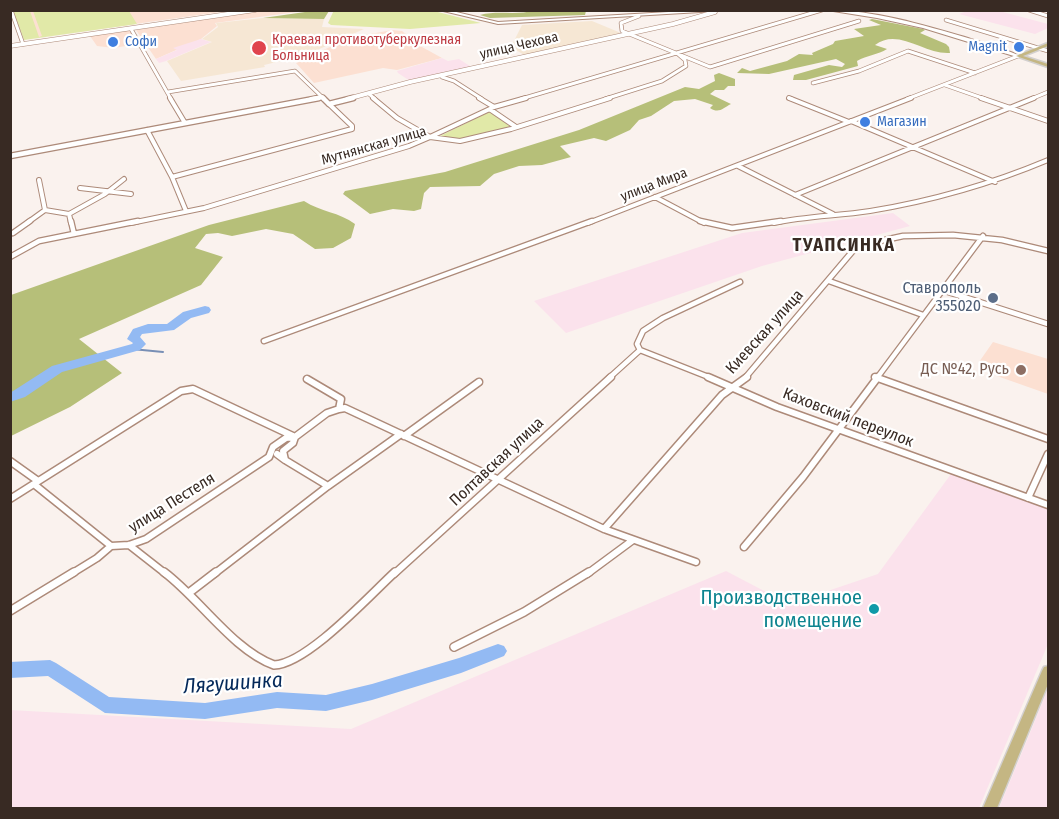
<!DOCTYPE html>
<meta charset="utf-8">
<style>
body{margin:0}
#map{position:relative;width:1059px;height:819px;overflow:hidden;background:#faf2ee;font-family:"Fira Sans Condensed",sans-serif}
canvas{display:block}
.frame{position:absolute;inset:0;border:12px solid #382a23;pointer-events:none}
</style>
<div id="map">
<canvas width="1059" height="819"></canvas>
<div class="frame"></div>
</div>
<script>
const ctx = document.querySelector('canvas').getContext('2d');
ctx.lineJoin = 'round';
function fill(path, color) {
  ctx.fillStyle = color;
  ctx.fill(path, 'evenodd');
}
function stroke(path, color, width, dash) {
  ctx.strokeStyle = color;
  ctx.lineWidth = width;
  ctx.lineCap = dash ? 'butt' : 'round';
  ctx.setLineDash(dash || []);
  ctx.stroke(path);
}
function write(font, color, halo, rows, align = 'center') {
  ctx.font = font + ' "Fira Sans Condensed",sans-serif';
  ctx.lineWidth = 4.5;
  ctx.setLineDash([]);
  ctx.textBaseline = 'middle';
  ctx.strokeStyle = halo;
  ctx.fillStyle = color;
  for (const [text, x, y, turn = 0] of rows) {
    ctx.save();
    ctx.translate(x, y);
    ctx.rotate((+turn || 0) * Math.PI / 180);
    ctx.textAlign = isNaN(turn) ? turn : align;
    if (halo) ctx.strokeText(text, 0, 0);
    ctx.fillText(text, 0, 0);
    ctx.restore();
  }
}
fill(new Path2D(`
 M17,11H228L27,39Z
 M260,11H304L215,23L217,26L201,39L156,59L136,30Z
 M130,30L137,44L114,48L97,46L90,36Z
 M392,30L402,31L422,47L442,58L397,70L383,68L314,83L296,63L349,38Z
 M993,342L1048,359V394L997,376L989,365L979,362Z`), '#fce0d2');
fill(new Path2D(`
 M967,11H999L1048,24V28L1035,34L959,14Z
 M201,39L211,42L166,61L159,63L156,59L177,50L173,48Z
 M442,58L448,61L459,59L473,68L410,81L398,73L397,71Z
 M893,213L910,226L762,266L566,333L534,301L742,233Z
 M951,474L1048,508V644L979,808H11L10,710L351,729L726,571L789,604L878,574Z
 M1048,688V808H999L1032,728Z`), '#fbe2ec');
fill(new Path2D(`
 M263,18L324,19L322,27L364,29L306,55L264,65L265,67L181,81L167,61L212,42L202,39L218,27L216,23Z
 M592,21L621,33L526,56L511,47L522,25Z`), '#f6e7d4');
fill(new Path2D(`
 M334,10L434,11L481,23L410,29L331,25L328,23Z
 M13,11H30L39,37L42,36L33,11H129L137,24L24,40Z
 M491,111L511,127L459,141L436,138Z`), '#e1e9a8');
fill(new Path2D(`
 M535,10L586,11L585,15L490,18L480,15C498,10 517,16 535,10Z
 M312,11H329L324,19L263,18Z
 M872,19L923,29L925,30L920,33L946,44L949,47L950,53C925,55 898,27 875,45L887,49C878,55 867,55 857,61L858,66L806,80H793L794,75L829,65L842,67L845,64L836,59L769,74L737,73L742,68L750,71L787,61L799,54L813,55L812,53L833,44L835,41L864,36L854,29L881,25L869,20Z
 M719,73L735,79V86H728L724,90H715L710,94L731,104C723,108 719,114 710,108L713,105L695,99L674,101L651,116L639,120L630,130L606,141L594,138L560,146L571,157L542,165L519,166L494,174L480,186L430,187L424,193L421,209L414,211L393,209L370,214L343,194L345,191L445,172L579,130L685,87L699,89L715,81L714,75Z
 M304,201C321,212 339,212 355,224L351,238L333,248L315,249L293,234L266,229L232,236L218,233L206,234L195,248L223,257L201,285L79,339L122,373L70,407L11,436V295L209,225Z`), '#b6bf79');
stroke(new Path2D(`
 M132,349L163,352`), '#788fb5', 2);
fill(new Path2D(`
 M205,306L209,307L211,310L209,313L191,318L174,330L142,334L140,337L146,344L140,350L62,372L25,397L10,402V393L52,366L132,344L133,343L127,339L133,329L148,324H167L183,312Z
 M498,644L504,646L507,651L504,656L461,673L372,700L326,711L277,708L205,719L105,713L48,676L10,678V662L50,660L56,663L109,697L205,703L277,692L326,695L372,684L459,658Z`), '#93baf3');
const minorFar4 = new Path2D(`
 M11,10L23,44
 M1029,10L1048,16
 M639,16L621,23L622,31L710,67L859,21
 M946,20L1048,51
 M131,29L171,99
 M442,77L454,81L482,99
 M813,83L859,71L908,51L975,73
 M945,85L985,99
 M168,92L295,71L322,97
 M369,94L375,99
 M789,98L792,99
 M521,99L822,10
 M605,99L662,81L686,66L685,60L678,54
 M907,99L1018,56
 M1031,99L1048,92`);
const minorFar3 = new Path2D(`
 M170,98L185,123
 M373,98L397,118L430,137L494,107L526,98
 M479,98L494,107
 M789,98L849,122
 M981,98L1048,121
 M491,110L516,127
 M851,121L995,182
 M147,130L172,177L186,211
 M738,166L833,214
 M172,177L352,129V126L329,104
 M39,180L45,210L69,214
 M80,188L131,194
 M795,195L1034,98
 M655,197L704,223
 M27,223L45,210
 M71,223L69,214L105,194L124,179
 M131,223L204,208L409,146L430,137L460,141L511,129L610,98
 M588,223L911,98
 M774,223C806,216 838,216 870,211C931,201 991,184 1048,160`);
const minorFar2 = new Path2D(`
 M71,221L74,234
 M700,221L732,228L781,221
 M13,233L30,221
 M10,257L39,241L138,221
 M829,281L923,315
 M942,290L1048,324
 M264,341L592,221
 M640,350L711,378
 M875,377L878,378
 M609,378L640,350L637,344L643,331L663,318L740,282
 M745,378L857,246L903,236L953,235L1002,240L1048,251
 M877,378L983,236`);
const minorFar1 = new Path2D(`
 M708,377L777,407L1048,505
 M875,377L1048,439
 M307,379L341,399L339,409L345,408L604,529L696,562
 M404,436L479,382
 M277,454L285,460
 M10,461L38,481
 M35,485L111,546
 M1028,498L1048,454
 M10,499L181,391L193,389L295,437L293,443L283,451L285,460L328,486
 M604,529L722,395L747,377
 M129,545L166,574
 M744,547L803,477L878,377
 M71,574L97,558L111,546L129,545L146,539L269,457L273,447L286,438L295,437L327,413L339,409
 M214,574L328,486L401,434
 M394,574L611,377
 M587,574L633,540`);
const minor = new Path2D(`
 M164,572C199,598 234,651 274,665C307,664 369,596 395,572
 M190,592L216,572
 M10,611L74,572
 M454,647L524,612L589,572`);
const tertiaryFar1 = new Path2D(`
 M10,46L255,10
 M311,99L322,97L324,99
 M347,99L410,82L673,24L715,12`);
const tertiary = new Path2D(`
 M323,98L329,104L353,98
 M10,156L319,98`);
const secondary = new Path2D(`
 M448,10L498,22L703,10H734L498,24L439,10Z
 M827,10C875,10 923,25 968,38C985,44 1004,48 1020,56L1017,57L923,28L877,18Z`);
const primary = new Path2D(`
 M1048,43V46L1023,56L1048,64V67L1016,56Z
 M1048,666V684L997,808H983L1042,671L1044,667Z`);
stroke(minorFar4, '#ad8a79', 4.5);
stroke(minorFar3, '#ad8a79', 6);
stroke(minorFar2, '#ad8a79', 7);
stroke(minorFar1, '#ad8a79', 9);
stroke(minor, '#ad8a79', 10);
stroke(tertiaryFar1, '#ad8a79', 5);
stroke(tertiary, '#ad8a79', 7);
stroke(secondary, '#ad8a79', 2);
stroke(primary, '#d3d0cf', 3);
stroke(minorFar4, '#fff', 3);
stroke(minorFar3, '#fff', 4);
stroke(minorFar2, '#fff', 4.5);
stroke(minorFar1, '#fff', 6);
stroke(minor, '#fff', 7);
stroke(tertiaryFar1, '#fff', 4);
stroke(tertiary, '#fff', 4.5);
fill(secondary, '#fff');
fill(primary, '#c4b683');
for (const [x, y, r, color] of [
 [113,42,6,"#3f7fe0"],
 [1019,47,6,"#3f7fe0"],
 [259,48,8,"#e0444e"],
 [865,122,6,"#3f7fe0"],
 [993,298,6,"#5c6f8a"],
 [1021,370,6,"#8d6e63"],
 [874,609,6,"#0f9aa8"]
]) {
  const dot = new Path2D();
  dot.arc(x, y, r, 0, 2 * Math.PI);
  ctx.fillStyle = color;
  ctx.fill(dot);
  stroke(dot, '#fff', 2);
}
write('14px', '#be3a42', '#fff', [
 ["Краевая противотуберкулезная",272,40],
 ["Больница",272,56]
], 'left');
write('14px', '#366cbe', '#fff', [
 ["Софи",125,42],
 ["Magnit",1007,47,"right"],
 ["Магазин",877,122]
], 'left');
write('14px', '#382a23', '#fff', [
 ["улица Чехова",519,46,-13],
 ["Мутнянская улица",374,146,-16],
 ["улица Мира",654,185,-21]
]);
write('16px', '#4e5e75', '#fff', [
 ["Ставрополь",981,289],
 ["355020",981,307]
], 'right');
write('16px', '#382a23', '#fff', [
 ["Киевская улица",765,332,-48],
 ["Каховский переулок",848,418,21],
 ["Полтавская улица",497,462,-43],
 ["улица Пестеля",172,503,-32]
]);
write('16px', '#785e54', '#fff', [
 ["ДС №42, Русь",1009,370]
], 'right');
ctx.letterSpacing = '1.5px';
write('bold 18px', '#382a23', '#fff', [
 ["ТУАПСИНКА",844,246]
]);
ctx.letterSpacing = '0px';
write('20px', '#0d838f', '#fff', [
 ["Производственное",862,598],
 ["помещение",862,621]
], 'right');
write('italic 21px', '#04295a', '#fff', [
 ["Лягушинка",233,684,-4]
]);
</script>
